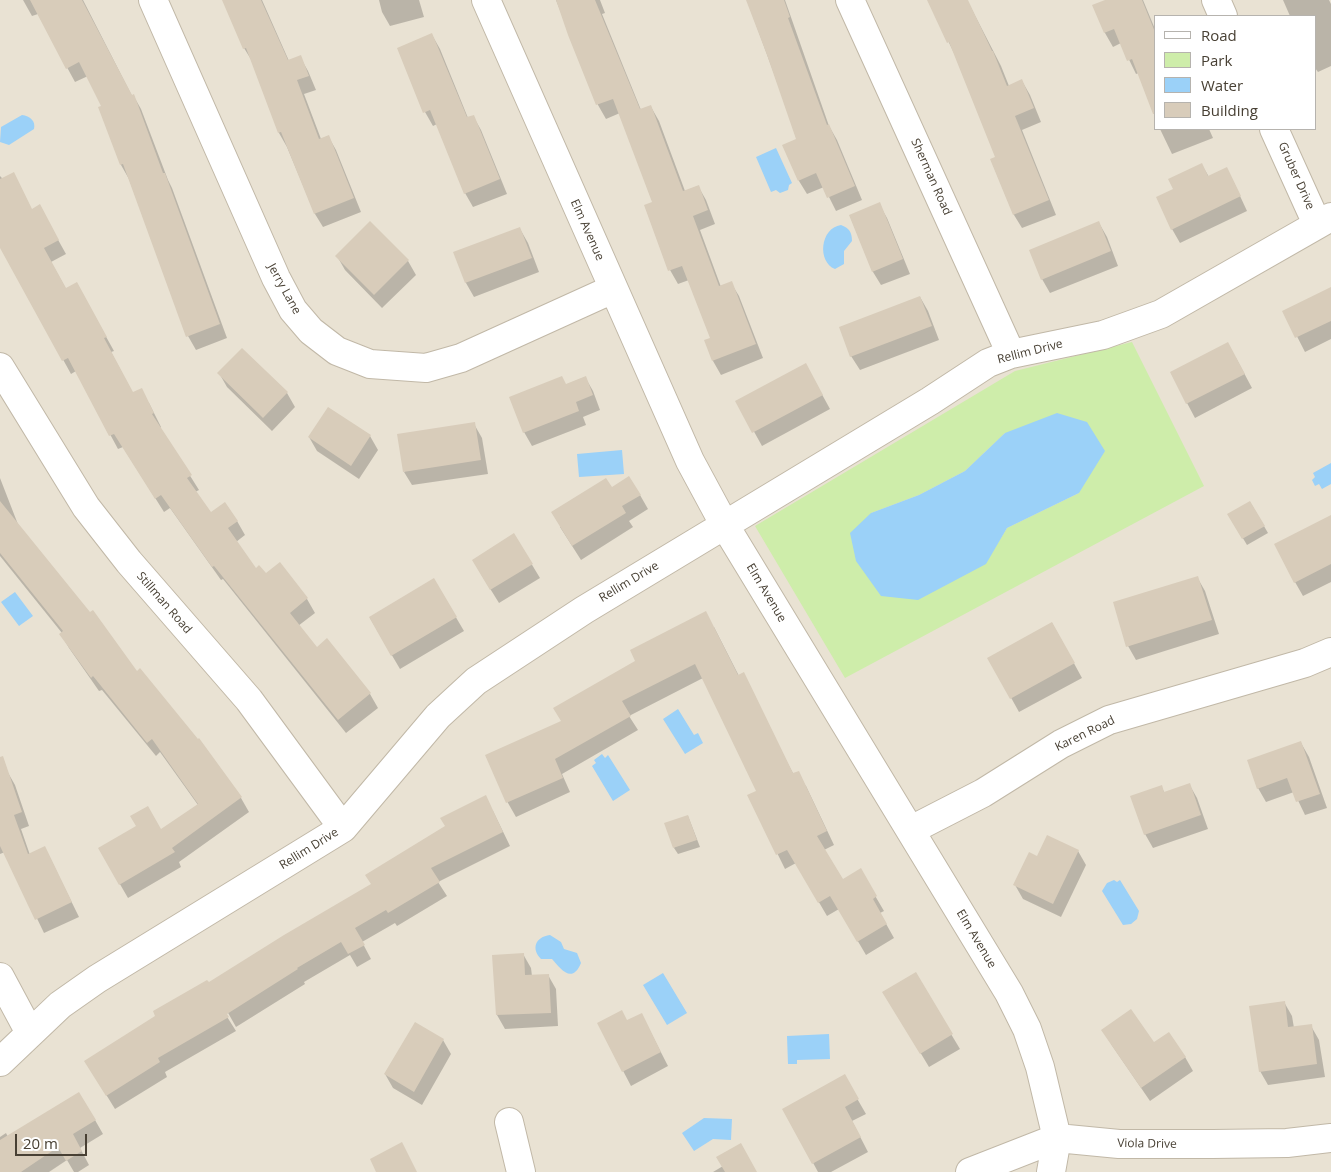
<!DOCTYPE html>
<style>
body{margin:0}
#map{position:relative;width:1331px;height:1172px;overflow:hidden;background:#f5f0e5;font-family:"Open Sans",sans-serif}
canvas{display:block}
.legend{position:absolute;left:1154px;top:15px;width:162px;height:115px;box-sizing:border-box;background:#fff;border:1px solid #b6b3ae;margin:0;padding:6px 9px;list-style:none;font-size:15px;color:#484034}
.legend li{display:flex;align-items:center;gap:10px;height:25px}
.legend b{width:25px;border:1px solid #b6b3ae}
.scale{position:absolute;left:15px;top:1134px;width:72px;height:22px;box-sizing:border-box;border:2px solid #484034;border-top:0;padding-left:6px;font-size:15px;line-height:18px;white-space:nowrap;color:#484034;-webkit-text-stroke:4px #fff;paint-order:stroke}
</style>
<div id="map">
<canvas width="1331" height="1172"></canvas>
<ul class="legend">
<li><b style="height:6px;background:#fff"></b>Road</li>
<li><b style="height:14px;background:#ceedaa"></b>Park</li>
<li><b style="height:14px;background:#9bd1f8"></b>Water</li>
<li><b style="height:14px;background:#d8ccba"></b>Building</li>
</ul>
<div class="scale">20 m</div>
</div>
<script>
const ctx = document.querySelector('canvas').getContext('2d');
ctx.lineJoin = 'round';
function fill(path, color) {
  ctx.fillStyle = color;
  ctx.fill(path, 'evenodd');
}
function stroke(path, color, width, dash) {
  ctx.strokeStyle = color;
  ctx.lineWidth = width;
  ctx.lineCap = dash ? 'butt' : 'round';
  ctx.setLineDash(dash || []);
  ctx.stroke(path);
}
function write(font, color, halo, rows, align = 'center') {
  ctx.font = font + ' "Open Sans",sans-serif';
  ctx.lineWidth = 4;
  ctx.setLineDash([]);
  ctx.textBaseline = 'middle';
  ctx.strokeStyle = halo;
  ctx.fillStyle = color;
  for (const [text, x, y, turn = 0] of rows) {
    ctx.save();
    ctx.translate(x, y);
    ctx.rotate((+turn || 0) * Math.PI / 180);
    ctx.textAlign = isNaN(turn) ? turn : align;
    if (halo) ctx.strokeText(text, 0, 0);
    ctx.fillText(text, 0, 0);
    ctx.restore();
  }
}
fill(new Path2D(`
 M0,0H1331V1172H0ZM1155,16H1315V129H1155Z`), '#e9e2d3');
fill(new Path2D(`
 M1132,342L1204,486L845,678L755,526L1015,371ZM1005,433L1079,493L1007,528L985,564L871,513L919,495L965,471Z`), '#ceedaa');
fill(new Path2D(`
 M22,115C30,116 36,121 34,129L9,145L0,142L1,127Z
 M776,148L792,183L789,185L788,190L780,193L776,190L771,192L756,157Z
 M841,225C849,228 852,232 852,241L844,251V264L835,269C817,262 820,228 841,225Z
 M1057,413L1087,422L1105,451L1079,493L1007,528L986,564L918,600L881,596L856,561L850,533L871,513L919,495L965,471L1005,433Z
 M622,450L624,474L579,477L577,454Z
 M1331,463V484L1322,489L1319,484L1315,486L1312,480L1315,477L1313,473Z
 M15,592L33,616L19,626L1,602Z
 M678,709L694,735L698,733L703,743L685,754L663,719Z
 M602,754L605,758L608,755L630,790L613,801L592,766L596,763L594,760Z
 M1114,880L1117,882L1120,880L1139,911L1137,919L1131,924L1123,925L1102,891L1107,883Z
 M550,935L561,942L564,949L577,953L581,963C572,985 560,968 552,959H541C531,949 535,937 550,935Z
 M663,973L687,1013L667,1025L643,985Z
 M829,1034L830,1059L797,1060V1064H788L787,1036Z
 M704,1118L732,1119L731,1140L713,1139L694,1151L682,1133Z`), '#9bd1f8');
fill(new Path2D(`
 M23,0H83L132,96L133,95L141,109L168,180L172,188L227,338L196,350L188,336L129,179L121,165L100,108L103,107L88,76L75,82L38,14L32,16Z
 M223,0H262L289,61L300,57L308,71L316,90L304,94L321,139L328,136L336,150L361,212L323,227L315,214L287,147L279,133L252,61L244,48Z
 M379,0H419L424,17L390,26L382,12Z
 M556,0H600L605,13L602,14L641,110L651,107L659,121L685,191L698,186L706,200L715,224L700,230L721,287L731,283L739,296L763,358L721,375L713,361L706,341L712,339L689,280L678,284L670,270L645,206L653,203L620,113L606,119L598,105Z
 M747,0H785L829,126L837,140L862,200L836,211L824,187L807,194L799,181L798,139Z
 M928,0H967L1001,66L1009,86L1022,81L1030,95L1041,122L1022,130L1056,215L1022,228L1014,215L991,160L997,158L956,57Z
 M1109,0H1143L1155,29V116L1139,73L1136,74L1121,43L1113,47L1105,33L1094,6Z
 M1283,0H1329L1331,4V66L1318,72L1315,68V16H1290Z
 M432,35L440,49L468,118L473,116L481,130L507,194L473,207L465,193L437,124L433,126L425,112Z
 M1160,129H1209L1213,138L1172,154Z
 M1202,165L1209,177L1234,183L1247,211L1180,243L1172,229L1175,189Z
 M0,176L32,210L47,220L66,254L51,262L66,289L84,297L114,351L111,352L133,394L149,403L161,427L160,428L199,490L195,492L211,513L237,521L245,535L236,542L255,570L266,575L279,564L307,599L315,613L298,626L317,649L370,694L378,708L346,733L223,579L221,580L170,508L164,512L123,447L118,449L76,371L71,374L0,245Z
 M879,204L887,218L910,274L881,285L873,272L850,216Z
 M1099,223L1107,237L1118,266L1050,293L1042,279Z
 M520,229L528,243L539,272L474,297L466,283L455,253Z
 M337,256L408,261L416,275L382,308L345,270Z
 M1331,289V339L1305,352L1284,311Z
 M920,297L928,311L939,340L860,370L851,356Z
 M242,349L287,393L295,407L272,431L227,387L219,373Z
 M1236,358L1252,388L1195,418L1171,373Z
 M585,377L593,391L600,410L583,417L586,425L532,446L524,432L566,385Z
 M813,378L830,409L762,446L737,401Z
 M328,409L370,436L378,450L359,479L317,451L309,437Z
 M474,424L482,438L488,474L412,485L404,472Z
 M0,478L19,527L137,673L197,740H199L241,798L249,812L179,862L181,867L128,898L99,848L161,831L198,805L160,752L156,756L102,690L99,691L69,648L61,634L62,633L0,556Z
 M611,489L640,495L648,509L629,521L633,527L581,560L560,527Z
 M1250,502L1268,533L1247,545L1229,515Z
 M1331,517V582L1303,596L1295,582Z
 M514,535L540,578L499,603L481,574Z
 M1197,577L1205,591L1219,634L1136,660L1128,646Z
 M434,580L464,631L400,669L370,618Z
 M1052,623L1082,678L1019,712L989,658Z
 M714,627L739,676L794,775L806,786L834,845L824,850L843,880L860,870L884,911L880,913L894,938L866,955L839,909L827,916L796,863L785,869L749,796L758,792L703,678L629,716L638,730L562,774L570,792L516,817L508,803L486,756L563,722Z
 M1301,743L1309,757L1327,808L1305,815L1294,792L1266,802L1258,788Z
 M7,771L15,785L29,826L21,829L30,855L45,848L79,917L44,933L5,852L0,854V773Z
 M1189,784L1197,798L1208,829L1153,848L1145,834L1161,787L1165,793Z
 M493,811L510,846L438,882L447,896L397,926L395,923L362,942L371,959L357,967L350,955L304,982L305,984L236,1027L227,1011L224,1012L236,1031L165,1072L167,1077L115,1109L94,1075L208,984Z
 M688,816L700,847L678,854L674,848Z
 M1078,851L1086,865L1061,917L1023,899L1015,885L1038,857Z
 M523,954L531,968L532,976L548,975L556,989L558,1026L505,1029L497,1015L493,956Z
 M915,974L960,1049L929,1067L884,992Z
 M1284,1002L1292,1016L1294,1028L1311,1026L1319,1040L1325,1077L1268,1085L1260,1071Z
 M627,1022L649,1029L668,1066L631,1086L598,1023Z
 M415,1024L443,1040L451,1054L422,1105L393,1088L385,1074Z
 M1111,1044H1154L1185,1057L1193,1071L1150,1101Z
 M844,1076L866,1114L852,1121L868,1152L831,1172H818L784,1109Z
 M95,1120L103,1134L80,1148L89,1165L78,1172H74L67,1160L49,1172H0V1137L6,1133L8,1137Z
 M723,1166L756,1172H713Z`), '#0003');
fill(new Path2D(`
 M30,0H82L132,95L134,94L163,173H165L220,324L186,337L123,164L120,165L98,107L101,106L79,62L66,69Z
 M222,0H261L288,60L301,55L309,76L297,80L319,139L329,135L354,198L314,214L281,132L278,133L246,48L243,49Z
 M556,0H595L640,109L651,105L683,191L699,185L708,210L693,216L719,286L732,281L756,344L712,361L704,340L710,338L682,266L668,271L644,205L652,202L613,99L596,105L568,35Z
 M746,0H784L790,17L788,18L827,125L829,124L855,186L827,198L816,173L798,181L782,145L796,139L767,55Z
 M927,0H968L992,51H993L1007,86L1022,79L1034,108L1015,116L1049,200L1013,215L990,159L995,157L949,42L947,43Z
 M1105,0H1142L1155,32V114H1153L1132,59L1127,61L1114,29L1104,33L1092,5Z
 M432,33L467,117L474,115L500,179L464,194L430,110L423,113L397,48Z
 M1202,163L1208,176L1227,167L1241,196L1171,230L1156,197L1173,189L1168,179Z
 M14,172L32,209L40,204L59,240L44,248L66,288L77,282L107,337L104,338L133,392L142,388L154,413L152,414L192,475L187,478L211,512L225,502L238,521L228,528L256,568L259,565L266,573L280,562L308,598L290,613L317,647L327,638L371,693L338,720L214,566L212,567L161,495L155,499L114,434L109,436L68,358L62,361L0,248V179Z
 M880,202L903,259L872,272L849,215Z
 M370,221L409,260L374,295L335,256Z
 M1099,221L1111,251L1041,280L1029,250Z
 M520,227L532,258L465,283L453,252Z
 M1331,287V321L1295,338L1282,311Z
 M920,296L932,326L850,357L839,327Z
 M1228,342L1245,374L1186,404L1170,372Z
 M242,348L288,392L263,418L217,373Z
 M806,363L823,395L752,433L735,401Z
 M562,376L566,384L586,376L593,395L576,402L579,411L523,433L509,397Z
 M328,407L371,435L351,466L308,437Z
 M475,422L481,460L403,472L397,434Z
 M629,476L641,495L622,506L626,513L572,546L551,512L606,478L612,487Z
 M0,501L90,612L93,610L137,671L140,668L198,739L199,738L242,797L172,848L175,852L119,885L98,848L136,826L130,816L148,806L161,829L198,804L152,739L147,743L93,676L91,678L59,634L63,631L0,553Z
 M1250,501L1265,526L1242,539L1227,514Z
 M1331,515V564L1294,583L1274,544Z
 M514,533L533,564L490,590L472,560Z
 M1198,576L1212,620L1126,647L1113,602Z
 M434,578L457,617L391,656L369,617Z
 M706,611L738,675L744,672L793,773L799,771L827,831L817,836L843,879L861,868L877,896L873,899L887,924L857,942L830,896L818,903L787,850L776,855L747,795L756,791L695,664L622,701L631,716L555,759L563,778L506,803L485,755L561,721L553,708L635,661L630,650Z
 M1052,622L1075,663L1010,699L987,658Z
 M1301,741L1320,794L1296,802L1287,778L1257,789L1247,760Z
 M3,756L22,812L14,815L28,854L45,846L72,902L35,920L0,846V757Z
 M1190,783L1201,815L1144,835L1130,796L1162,785L1164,792Z
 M486,795L503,832L431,868L440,882L388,913L386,910L355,928L365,945L348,954L341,942L297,968L298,969L227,1014L229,1017L158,1058L160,1062L106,1096L84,1061L155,1016L153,1011L207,980L209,982L284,935L371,884L365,875L445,826L440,818Z
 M688,815L697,840L673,848L664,823Z
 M1047,835L1079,850L1053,904L1013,885L1029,852L1037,856Z
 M524,953L525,975L549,974L551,1013L496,1015L492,955Z
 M916,972L953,1034L920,1054L882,992Z
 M1285,1001L1288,1027L1312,1024L1317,1064L1259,1072L1249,1006Z
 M1131,1009L1154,1042L1169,1032L1186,1057L1141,1088L1101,1030Z
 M622,1010L627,1020L642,1013L661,1052L622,1072L597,1023Z
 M415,1022L444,1039L414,1092L384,1074Z
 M845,1074L859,1099L845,1107L861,1137L812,1164L782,1109Z
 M79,1092L96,1120L73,1134L82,1151L66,1161L58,1147L21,1172H0V1140Z
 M402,1142L417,1172H376L370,1159Z
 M741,1143L757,1172H725L716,1157Z`), '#d8ccba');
const minor = new Path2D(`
 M153,0L276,278L293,310L311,331L337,351L370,364L426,368L461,358L613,289
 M486,0L690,461L724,524L1009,993L1027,1029L1040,1067L1057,1138L1051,1172
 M850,0L1011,354
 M1216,0L1223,16
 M1274,129L1317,224
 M0,367L86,507L129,562L249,700L343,828
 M911,830L983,793L1061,744L1109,720L1305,663L1331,652
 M0,977L30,1033
 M0,1062L60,1005L97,979L343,828L438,716L476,681L584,610L930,401L988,363L1011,354L1103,335L1161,314L1331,217
 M509,1122L521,1172
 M970,1172L1057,1138L1119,1144H1213L1287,1143L1331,1138`);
stroke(minor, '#c1b8a7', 30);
stroke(minor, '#fff', 28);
write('12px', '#484034', '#fff', [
 ["Gruber Drive",1296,176,66],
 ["Sherman Road",931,177,66],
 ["Elm Avenue",587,230,66],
 ["Jerry Lane",284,289,61],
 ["Rellim Drive",1030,352,-14],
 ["Rellim Drive",629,582,-31],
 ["Elm Avenue",766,593,59],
 ["Stillman Road",164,603,49],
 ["Karen Road",1085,734,-26],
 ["Rellim Drive",309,849,-32],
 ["Elm Avenue",976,939,59],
 ["Viola Drive",1147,1144,1]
]);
</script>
